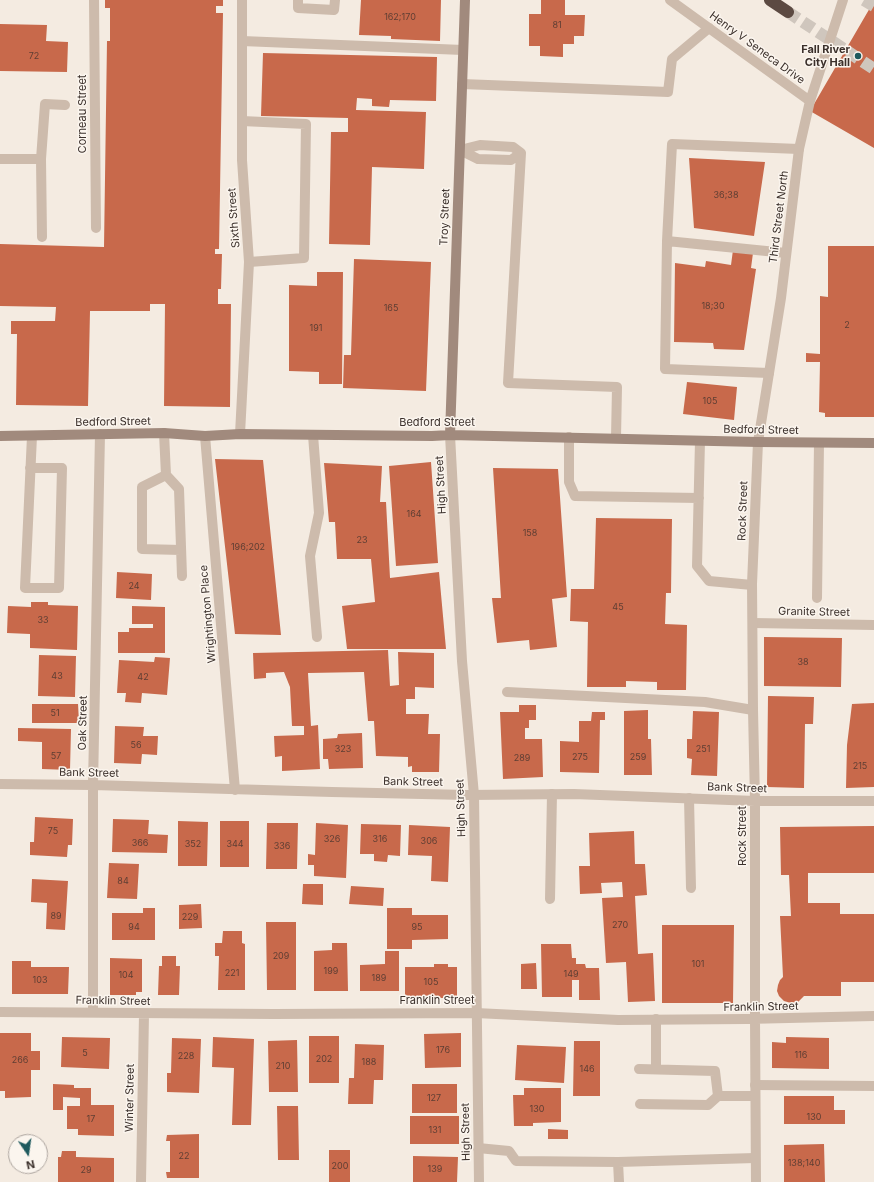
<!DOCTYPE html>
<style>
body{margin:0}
#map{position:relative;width:874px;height:1182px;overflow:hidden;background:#f4ebe1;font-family:Inter,sans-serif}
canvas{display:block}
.north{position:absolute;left:8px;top:1134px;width:40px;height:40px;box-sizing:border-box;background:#fbf5ee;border:1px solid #aea6a0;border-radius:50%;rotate:167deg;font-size:11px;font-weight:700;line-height:16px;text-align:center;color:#3b302b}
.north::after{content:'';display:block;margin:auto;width:14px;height:18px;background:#1f5a5e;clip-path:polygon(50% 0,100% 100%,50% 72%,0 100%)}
</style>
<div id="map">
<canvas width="874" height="1182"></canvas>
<div class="north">N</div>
</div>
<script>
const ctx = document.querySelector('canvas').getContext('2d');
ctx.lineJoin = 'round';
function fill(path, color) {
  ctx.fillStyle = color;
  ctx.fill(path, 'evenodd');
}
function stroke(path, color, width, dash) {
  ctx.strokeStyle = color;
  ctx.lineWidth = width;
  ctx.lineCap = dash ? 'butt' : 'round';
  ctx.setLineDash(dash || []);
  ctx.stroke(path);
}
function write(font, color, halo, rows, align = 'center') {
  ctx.font = font + ' Inter,sans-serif';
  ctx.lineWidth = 3;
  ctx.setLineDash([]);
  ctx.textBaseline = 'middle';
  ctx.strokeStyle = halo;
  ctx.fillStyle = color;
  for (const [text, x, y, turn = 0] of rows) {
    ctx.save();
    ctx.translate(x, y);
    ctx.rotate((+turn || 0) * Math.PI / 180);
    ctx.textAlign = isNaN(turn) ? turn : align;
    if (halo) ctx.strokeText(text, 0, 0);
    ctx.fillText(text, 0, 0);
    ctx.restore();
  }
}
fill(new Path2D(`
 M105,0H223V6H216V13H223L219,249H215V254H222L221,289H218V304H231L230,407L164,406L165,304H150V311H90L88,406L16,405L17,334H11V321H55L56,307L0,306V244L104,247L107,41H110V8H105Z
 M361,0H441L440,41L391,39V36L359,35Z
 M541,0H565V15H585L584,36H574V44H563V57L540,56V46H529V14H541Z
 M874,1V148L810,111Z
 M0,24L47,25L46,41L68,42L67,72L0,71Z
 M263,53L437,57L436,101L390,100L389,107L372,106V99L357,98L356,110L426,112L424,169L372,167L370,245L329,244L331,132H348V118L261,116Z
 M689,158L765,162L754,236L694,228Z
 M828,246H874V417H825V413L819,412L820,362H806V353L820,354V296L828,297Z
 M733,250L753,253L751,268L756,269L744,350L714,349L713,343L674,342L675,263L705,267L706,261L731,265Z
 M354,259L431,262L426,391L343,388L344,355H351Z
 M317,272H343L342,384H319V372L289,371V285L317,286Z
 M687,382L737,387L734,420L683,414Z
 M215,459L263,460L281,635L235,634Z
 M431,462L438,563L396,566L389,466Z
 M324,463L382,466L380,502H386L390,578L439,572L446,649H347L342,606L375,602L371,559H337L335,522H329Z
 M493,468L558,469L567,597L552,599L557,647L530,650L529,640L497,643L492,598H501Z
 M596,518L672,519L671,593H666L665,624L687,625L686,690H657V682L626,681V687H587L588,622L570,621L571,589H594Z
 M117,572L152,574L151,600L116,598Z
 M31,602H48V605L78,606L77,650L30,648V634L7,633L8,606L31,607Z
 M132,606L165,607V653H118V632H129V628H153V624H132Z
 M764,637L842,638L841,687L764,686Z
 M388,650L390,686L399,685L398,652L434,653V688L415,687V699H406V714H429L428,734H440L439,772H412V766L408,767V757L376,756L374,721H368L364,672L308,673L311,726L318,725L320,769L282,771V756L275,757L274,736L304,735V726H292L290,687L284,672L266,673V678L254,679L253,653Z
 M39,655L76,656L75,697L38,696Z
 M155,657L170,658L167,695L142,693L141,703L125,702L126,693H117L119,660L154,662Z
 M768,696L814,697L813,724H805L804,788L767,787Z
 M874,703V787L846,788L847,745L852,704Z
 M32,704H78L79,723H32Z
 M519,705H536V720H529V728H525V739H542L543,777L503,779L500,712H519Z
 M648,710V739H651L652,775H624V711Z
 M693,711L719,712L717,776L691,775L692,759L687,758V739H692Z
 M592,712H605V720H600L599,773L560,772V741L579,742V721H591Z
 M115,726L144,727L143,736H158L157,755L142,754L141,764L114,763Z
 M18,728L71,729L70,770L42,769V742L18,741Z
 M362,733L363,768L329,769L328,759H323V739L337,738L338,734Z
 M35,817L73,819L72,845H68L67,857L30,855V842H34Z
 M113,819L149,820L148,834L168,835L167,853L112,852Z
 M178,821L208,822L207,866H178Z
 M220,821H249V867H220Z
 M267,823H298L297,869H266Z
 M316,823L348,825L346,878L314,876V865H308V854L315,855Z
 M361,824L401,825L400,856L388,855L387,862L374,861V854H360Z
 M409,825L450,827L448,882L431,881L432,856L408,855Z
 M874,826V873H808V903H840V914H874V982H841V996H804L798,1002L791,1003L784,1001L779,996L777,991L778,985L780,980L783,977L780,916H791L789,875H781L780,827Z
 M634,831L635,864H645L647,895L635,896L638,954L653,953L655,1001L628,1002L626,962L606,963L602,898L623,897L622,882L601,883L602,893L580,894L579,866H590L589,833Z
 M109,863L139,864L137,899L107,898Z
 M32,879L68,881L65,930L46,929L47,903L31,902Z
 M303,884H323V905L302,904Z
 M351,886L384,888L383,906L349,904Z
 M201,904L202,928L179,929V905Z
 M143,908H155V940H112V913H143Z
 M387,908H412V915H448V939L412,940V949H387Z
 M266,922H296V990H267Z
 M662,925H734L733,1003H662Z
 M223,931H242V943L245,944V990H218L219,956H215V943H222Z
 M332,943H347L348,991H314V951L332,950Z
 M541,944H571L572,958H576V964H585L586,968H599L600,1000H579V980H572V997H542Z
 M385,951H399V991H360V965L385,964Z
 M162,956H176V966H180L179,995H158L159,966H162Z
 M110,958L142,959V992H136V995H110Z
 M12,961H31V967H69L68,994H12Z
 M536,963L537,989H521V964Z
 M434,964H448V967H457V998H405V967H434Z
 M0,1033H31V1051H40V1070H31V1097L5,1098V1091H0Z
 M461,1033V1067L425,1068L424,1034Z
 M309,1036H339V1083H309Z
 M62,1037L110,1038L109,1069L61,1067Z
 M213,1037L254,1039L251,1125H232L234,1068L212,1067Z
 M786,1037L829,1038V1069L772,1068V1042L786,1043Z
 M172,1038L201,1039L199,1093L167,1092V1073H171Z
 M297,1040L298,1092H269L268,1041Z
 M574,1041H600V1096H573Z
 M355,1044L384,1045L383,1080H374L373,1104H348L349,1078H354Z
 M517,1045L566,1047L564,1083L515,1080Z
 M53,1084L74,1085V1088H91V1105H114V1136L78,1135V1129H67V1106H80V1098L63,1097V1110H53Z
 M412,1084H457V1113H412Z
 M524,1088H561V1122L533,1123V1126H514L513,1095H524Z
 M784,1096H834V1110H845V1124H784Z
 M277,1106H298L299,1160H278Z
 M410,1116H459V1144H410Z
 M548,1129L568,1130V1139H548Z
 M199,1134V1178H167L166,1172H170V1141H166L167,1135Z
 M824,1144L825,1182H784V1145Z
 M329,1150H350V1182H329Z
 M62,1151H76V1157L114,1158V1182H58V1157H61Z
 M413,1156L458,1157L457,1182H413Z`), '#c8694b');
stroke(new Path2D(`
 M864,0L874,6
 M788,12L874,69`), '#cfc6bd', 12, [12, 6]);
stroke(new Path2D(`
 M298,0V8L334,10L335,0
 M242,41L463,50
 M462,84L668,92L672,59L709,28
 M242,121L306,124L304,258L249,262
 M460,150L478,159L511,160L521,153
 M460,150L480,145L513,147L521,153
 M521,153L508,383L617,387L616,438
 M0,159H41L45,104L65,105
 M41,159L42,237
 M667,241L786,253
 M769,373L665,369L667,241L672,144L799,149
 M164,433L166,475L179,489L182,576
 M313,435L319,513L310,556L317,637
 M569,437V482L575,496L699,498
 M700,441L697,566L709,581L752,585
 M30,468H62L59,588H25L32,436
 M166,475L142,487V549L181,550
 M817,598L819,443
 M753,623L874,625
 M507,692L705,702L753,710
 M689,798L691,888
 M550,899L552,794
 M656,1019V1069
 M639,1069L715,1071L718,1096H755
 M755,1085L874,1086
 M640,1104L708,1105L718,1096
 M478,1148L509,1151L516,1161L618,1162L755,1158
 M618,1162L619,1182`), '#cdbbac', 10);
stroke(new Path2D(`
 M94,0L96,228
 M240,434L249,262L242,160V0
 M205,436L235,790
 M0,784L93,785L332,792L467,795L574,794L755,801H874
 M0,1012L274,1014L476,1013L618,1020L746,1019L874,1016
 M93,1012V785L100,434
 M141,1182L144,1014
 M756,1182L755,1019V801L753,710L752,584L758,442`), '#cdbbac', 10);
stroke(new Path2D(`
 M670,0L810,101
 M450,435L462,661L474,795L479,1182
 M758,442L781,298L799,149L810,101L843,0`), '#cdbbac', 10);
stroke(new Path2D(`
 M450,435L465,0
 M0,436L164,433L205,436L240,434L432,436L450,435L758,442L874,443`), '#a18a7d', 10);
stroke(new Path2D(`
 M770,0L788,12`), '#5c4a42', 12);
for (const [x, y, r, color] of [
 [858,56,4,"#1f5a5e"]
]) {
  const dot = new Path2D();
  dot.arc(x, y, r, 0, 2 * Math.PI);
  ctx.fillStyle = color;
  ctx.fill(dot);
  stroke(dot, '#fbf5ee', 1.5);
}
write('9px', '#5e3e33', null, [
 ["162;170",400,17],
 ["81",557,25],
 ["72",34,56],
 ["36;38",726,195],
 ["18;30",713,306],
 ["165",391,308],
 ["2",847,325],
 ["191",316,328],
 ["105",710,401],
 ["164",414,514],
 ["158",530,533],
 ["23",362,540],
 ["196;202",248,547],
 ["24",134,586],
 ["45",618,607],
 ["33",43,620],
 ["38",803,662],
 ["43",57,676],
 ["42",143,677],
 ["51",55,713],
 ["56",136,745],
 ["323",343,749],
 ["251",703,749],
 ["57",56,756],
 ["275",580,757],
 ["259",638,757],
 ["289",522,758],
 ["215",860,766],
 ["75",53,831],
 ["326",332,839],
 ["316",380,839],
 ["306",429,841],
 ["366",140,843],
 ["352",193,844],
 ["344",235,844],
 ["336",282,846],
 ["84",123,881],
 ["89",56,916],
 ["229",190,917],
 ["270",620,925],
 ["94",134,927],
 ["95",417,927],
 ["209",281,956],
 ["101",698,964],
 ["199",331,971],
 ["221",232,973],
 ["149",571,974],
 ["104",126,975],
 ["189",379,978],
 ["103",40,980],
 ["105",431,982],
 ["176",443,1050],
 ["5",85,1053],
 ["116",801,1055],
 ["228",186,1056],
 ["202",324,1059],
 ["266",20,1060],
 ["188",369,1062],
 ["210",283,1066],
 ["146",587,1069],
 ["127",434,1098],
 ["130",537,1109],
 ["130",814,1117],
 ["17",91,1119],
 ["131",435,1130],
 ["22",184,1156],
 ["138;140",804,1163],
 ["200",340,1166],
 ["139",435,1169],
 ["29",86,1170]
]);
write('11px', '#3b302b', '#fbf5ee', [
 ["Henry V Seneca Drive",757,48,36],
 ["Corneau Street",83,114,-90],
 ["Troy Street",445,217,-88],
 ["Third Street North",779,217,-83],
 ["Sixth Street",234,218,-94],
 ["Bedford Street",113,422,-1],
 ["Bedford Street",437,423],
 ["Bedford Street",761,430,1],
 ["High Street",441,485,-93],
 ["Rock Street",743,511,-88],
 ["Granite Street",814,612,1],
 ["Wrightington Place",208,614,-95],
 ["Oak Street",83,723,-89],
 ["Bank Street",89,773,1],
 ["Bank Street",413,782,1],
 ["Bank Street",737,788,2],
 ["High Street",461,808,-92],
 ["Rock Street",743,836,-90],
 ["Franklin Street",113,1001,1],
 ["Franklin Street",437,1001],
 ["Franklin Street",761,1007,-1],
 ["Winter Street",130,1098,-89],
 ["High Street",466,1132,-91]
]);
write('bold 11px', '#3b302b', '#fbf5ee', [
 ["Fall River",850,50],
 ["City Hall",850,63]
], 'right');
</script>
